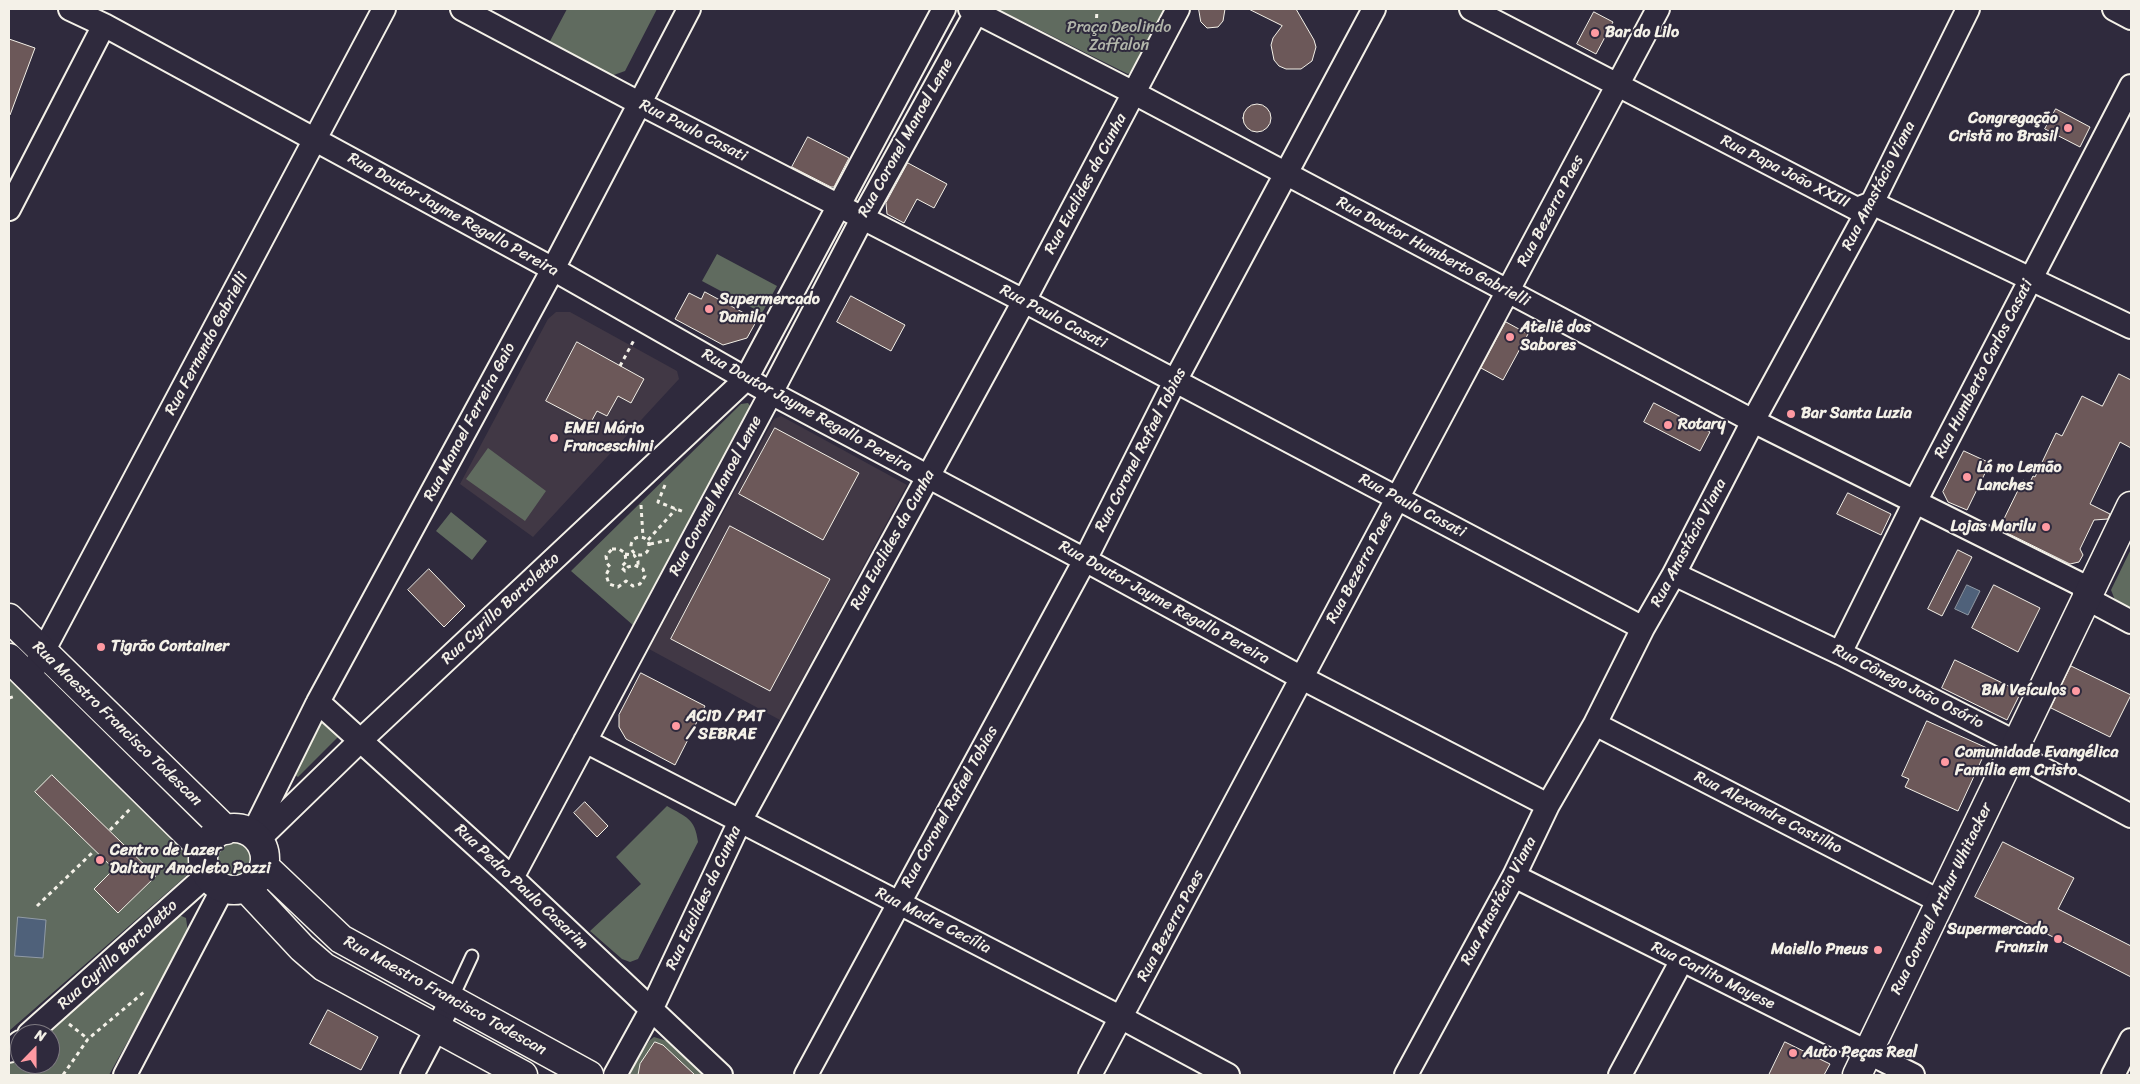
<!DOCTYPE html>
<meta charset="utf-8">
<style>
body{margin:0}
#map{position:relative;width:2140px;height:1084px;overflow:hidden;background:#2f2a3d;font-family:Sriracha,sans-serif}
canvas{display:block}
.frame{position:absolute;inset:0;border:10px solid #f4f1e8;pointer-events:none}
.north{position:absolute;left:10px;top:1024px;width:50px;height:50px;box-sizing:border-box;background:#2f2a3d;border:1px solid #7e7a81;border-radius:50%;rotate:22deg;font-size:14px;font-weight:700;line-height:20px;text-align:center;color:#f4f1e8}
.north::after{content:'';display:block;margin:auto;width:18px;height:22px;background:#ff9aa2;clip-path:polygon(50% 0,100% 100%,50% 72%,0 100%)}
</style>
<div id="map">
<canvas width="2140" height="1084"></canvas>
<div class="frame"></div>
<div class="north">N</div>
</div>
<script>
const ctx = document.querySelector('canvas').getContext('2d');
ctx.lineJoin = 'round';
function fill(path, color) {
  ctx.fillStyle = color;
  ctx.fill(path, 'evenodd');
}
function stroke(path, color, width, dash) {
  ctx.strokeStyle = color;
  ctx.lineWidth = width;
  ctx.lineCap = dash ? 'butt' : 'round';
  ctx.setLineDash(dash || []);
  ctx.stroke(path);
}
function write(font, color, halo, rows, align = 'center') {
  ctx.font = font + ' Sriracha,sans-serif';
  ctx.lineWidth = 4;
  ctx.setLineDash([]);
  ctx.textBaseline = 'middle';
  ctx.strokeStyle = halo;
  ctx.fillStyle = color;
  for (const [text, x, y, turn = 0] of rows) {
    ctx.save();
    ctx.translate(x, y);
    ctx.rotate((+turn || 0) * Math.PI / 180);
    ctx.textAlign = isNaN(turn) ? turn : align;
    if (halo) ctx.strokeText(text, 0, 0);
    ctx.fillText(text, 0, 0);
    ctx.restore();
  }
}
fill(new Path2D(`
 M556,312H570L677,371L679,379L533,537L460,484L548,319Z
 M781,416L907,485L780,720L649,649L774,419Z`), '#413845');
fill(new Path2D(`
 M567,9H657L625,71L611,76L549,43Z
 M998,9H1165L1137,67L1128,74Z
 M717,254L777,286L762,313L702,281Z
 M748,403L751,407L748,415L634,626L571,571L741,404Z
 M488,448L546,491L525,521L466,479Z
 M451,512L487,541L472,560L436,531Z
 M2131,549V608L2115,600L2111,590Z
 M9,679L190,855L191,866L186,876L9,1031Z
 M326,719L339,729L338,737L298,777L292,773L319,720Z
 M667,806C686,817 695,818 698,842L638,959L630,962L622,959L590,931L641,884L616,857Z
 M212 859a21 21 0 1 1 42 0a21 21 0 1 1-42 0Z
 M179,915L186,918L188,933L109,1075H9V1064L20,1054V1064H50V1034H43Z
 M654,1037L667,1041L705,1075H630L632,1067L650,1040Z`), '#606b5f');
const water = new Path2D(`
 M1967,585L1980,591L1968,615L1955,609Z
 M18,917L46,920L43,958L15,956Z`);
fill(water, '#4f617a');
stroke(water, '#919ba6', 1);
const building = new Path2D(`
 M1199,9H1225L1223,21L1218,27L1207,28L1201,22Z
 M1249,9H1296L1314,40L1316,47L1312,61L1301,69H1286L1279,66L1274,60L1271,45L1273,38L1282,26Z
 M1594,12L1613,22L1596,54L1577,44Z
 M9,39L35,48L10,115L9,114Z
 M1243 118a14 14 0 1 1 28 0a14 14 0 1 1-28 0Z
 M2056,109L2090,127L2080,147L2045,129Z
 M808,137L849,158L834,187H831L792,167Z
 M908,163L947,184L934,208L917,199L904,223L887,214L886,203Z
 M705,292L757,320L747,338L723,345L675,319L689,293L701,299Z
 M851,296L905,325L891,351L837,322Z
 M1506,322L1528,334L1503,380L1481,368Z
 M577,342L644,379L631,403L618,396L607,416L597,411L590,424L546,401Z
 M2119,374L2131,380V448L2120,442L2090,504L2110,514L2108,519L2094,520L2080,549L2083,555L2079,562L2070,564L1999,529L2023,480L2029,484L2033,476L2035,477L2056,433L2062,436L2082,396L2102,406Z
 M1654,403L1710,432L1700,451L1644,422Z
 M775,428L859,473L823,540L739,494Z
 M1964,451L1990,463L1967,510L1948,502L1943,492Z
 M1848,493L1891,514L1881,535L1837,514Z
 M730,526L830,579L770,691L671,639Z
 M1958,550L1972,557L1942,616L1928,609Z
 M429,569L465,606L444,627L408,590Z
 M1994,585L2040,608L2018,652L1972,628Z
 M1955,660L2021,692L2007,720L1942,688Z
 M2071,666L2131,695L2110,737L2051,708Z
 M641,673L705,706L675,765L626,739L619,727V715Z
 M1927,721L1987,748L1958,811L1905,787L1909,779L1902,776Z
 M52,775L156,876L118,913L94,889L114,869L35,792Z
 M585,802L608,826L597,837L574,813Z
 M2003,842L2074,878L2058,909L2131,946V977L1975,897Z
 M328,1010L378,1037L361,1070L310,1044Z
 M655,1042L663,1045L695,1075H638L640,1064Z
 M1785,1042L1830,1064L1824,1075H1769Z`);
fill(building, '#6c5859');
stroke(building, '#f4f1e8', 1);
const service = new Path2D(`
 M452,999L472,956`);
const minor = new Path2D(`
 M70,9L104,25L553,269L771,393L1085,560L1302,678L1548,805
 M462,9L639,103L1024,301L1643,628
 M970,9L1134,93L1753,421L2082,585L2086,598L2131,622
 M1471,9L1857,209L1872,203L2131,327
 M2114,9L2131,18
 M9,209L104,25
 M1674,574L1840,653L2007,738L2014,751L2032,763L2131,816
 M1840,653L1915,502L2131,86
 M29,678L384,9
 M318,702L512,878L721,1075
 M1595,724L1941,902
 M585,741L1122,1018L1228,1075
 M252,835L318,702L553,269L689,9
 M258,840L361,740L746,379L944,9
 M1514,876L1913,1075
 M512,878L771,393L863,217L978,9
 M29,1034L207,875
 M9,1051L20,1042
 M125,1075L223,888
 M412,1075L452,999
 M615,1075L651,1010L740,821L1024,301L1178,9
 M806,1075L1085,560L1175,381L1374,9
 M1090,1075L1658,9
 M1406,1075L1514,876L1548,805L1595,724L1643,628L1674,574L1753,421L1872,203L1968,9
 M1620,1075L1682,960
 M2113,1075L2131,1040`);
const secondary = new Path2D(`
 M9,618L226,830
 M9,658L204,850
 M203 859a31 31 0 1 1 62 0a31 31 0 1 1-62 0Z
 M264,866L341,939L589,1075
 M246,888L302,948L324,967L523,1075
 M1857,1075L2131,506`);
stroke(service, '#f4f1e8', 15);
stroke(minor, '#f4f1e8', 26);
stroke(secondary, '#f4f1e8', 31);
stroke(new Path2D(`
 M1095,50L1097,9
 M620,366L634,340
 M665,485L658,502L684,512
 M641,505L643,537
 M631 546a9 9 0 1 1 18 0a9 9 0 1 1-18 0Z
 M648,540L676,509
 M650,544L669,540
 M612,549H619L625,553L626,562L621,567L625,571L628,567L634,565L643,569L645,576L640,584L633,586L626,581L618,587L609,584L606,575L610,567L607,563L606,556Z
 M625,554L634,555L638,561V565
 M9,698L16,696
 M110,830L130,809
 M37,906L94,851
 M69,1024L88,1039
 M63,1075L88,1039L144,992`), '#f4f1e8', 3, [4, 4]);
stroke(service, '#2f2a3d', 11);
stroke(minor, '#2f2a3d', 22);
stroke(secondary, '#2f2a3d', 28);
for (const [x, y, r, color] of [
 [1595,33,5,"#ff9aa2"],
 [2068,128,5,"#ff9aa2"],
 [709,309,5,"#ff9aa2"],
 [1510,337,5,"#ff9aa2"],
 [1791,414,5,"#ff9aa2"],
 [1668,425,5,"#ff9aa2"],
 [554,438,5,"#ff9aa2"],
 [1967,477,5,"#ff9aa2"],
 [2046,527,5,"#ff9aa2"],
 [101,647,5,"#ff9aa2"],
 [2076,691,5,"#ff9aa2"],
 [676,726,5,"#ff9aa2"],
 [1945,762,5,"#ff9aa2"],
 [100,860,5,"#ff9aa2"],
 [2058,939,5,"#ff9aa2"],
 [1878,950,5,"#ff9aa2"],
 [1793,1053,5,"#ff9aa2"]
]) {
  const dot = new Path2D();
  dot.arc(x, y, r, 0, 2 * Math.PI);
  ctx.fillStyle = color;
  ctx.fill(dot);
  stroke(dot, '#2f2a3d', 2);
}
write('16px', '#b1b5aa', '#2f2a3d', [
 ["Praça Deolindo",1119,28],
 ["Zaffalon",1119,46]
]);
write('bold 16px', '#f4f1e8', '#2f2a3d', [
 ["Bar do Lilo",1605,33],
 ["Congregação",2058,119,"right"],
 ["Cristã no Brasil",2058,137,"right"],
 ["Supermercado",719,300],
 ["Damila",719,318],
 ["Ateliê dos",1520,328],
 ["Sabores",1520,346],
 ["Bar Santa Luzia",1801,414],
 ["Rotary",1678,425],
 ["EMEI Mário",564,429],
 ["Franceschini",564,447],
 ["Lá no Lemão",1977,468],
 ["Lanches",1977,486],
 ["Lojas Marilu",2036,527,"right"],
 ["Tigrão Container",111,647],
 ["BM Veículos",2066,691,"right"],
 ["ACID / PAT",686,717],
 ["/ SEBRAE",686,735],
 ["Comunidade Evangélica",1955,753],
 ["Família em Cristo",1955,771],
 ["Centro de Lazer",110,851],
 ["Daltayr Anacleto Pozzi",110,869],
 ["Supermercado",2048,930,"right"],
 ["Franzin",2048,948,"right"],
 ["Maiello Pneus",1868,950,"right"],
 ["Auto Peças Real",1803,1053]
], 'left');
write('16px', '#f4f1e8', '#2f2a3d', [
 ["Rua Paulo Casati",693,131,27],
 ["Rua Coronel Manoel Leme",906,138,-61],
 ["Rua Papa João XXIII",1785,172,27],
 ["Rua Euclides da Cunha",1086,184,-62],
 ["Rua Anastácio Viana",1879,186,-63],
 ["Rua Bezerra Paes",1551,211,-62],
 ["Rua Doutor Jayme Regallo Pereira",453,215,29],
 ["Rua Doutor Humberto Gabrielli",1433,252,28],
 ["Rua Paulo Casati",1053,317,28],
 ["Rua Fernando Gabrielli",207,344,-62],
 ["Rua Humberto Carlos Casati",1984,369,-63],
 ["Rua Doutor Jayme Regallo Pereira",807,411,29],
 ["Rua Manoel Ferreira Gaio",470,422,-62],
 ["Rua Coronel Rafael Tobias",1141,450,-63],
 ["Rua Coronel Manoel Leme",716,496,-62],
 ["Rua Paulo Casati",1412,506,28],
 ["Rua Euclides da Cunha",893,540,-61],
 ["Rua Anastácio Viana",1689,543,-62],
 ["Rua Bezerra Paes",1360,568,-62],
 ["Rua Doutor Jayme Regallo Pereira",1164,603,29],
 ["Rua Cyrillo Bortoletto",501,609,-43],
 ["Rua Cônego João Osório",1908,687,27],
 ["Rua Maestro Francisco Todescan",117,724,44],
 ["Rua Coronel Rafael Tobias",950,807,-61],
 ["Rua Alexandre Castilho",1768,813,27],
 ["Rua Pedro Paulo Casarim",521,887,43],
 ["Rua Euclides da Cunha",704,898,-65],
 ["Rua Coronel Arthur Whitacker",1942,899,-64],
 ["Rua Anastácio Viana",1499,901,-62],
 ["Rua Madre Cecília",933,921,27],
 ["Rua Bezerra Paes",1171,926,-62],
 ["Rua Cyrillo Bortoletto",118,955,-42],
 ["Rua Carlito Mayese",1713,976,26],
 ["Rua Maestro Francisco Todescan",445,996,29]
]);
</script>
